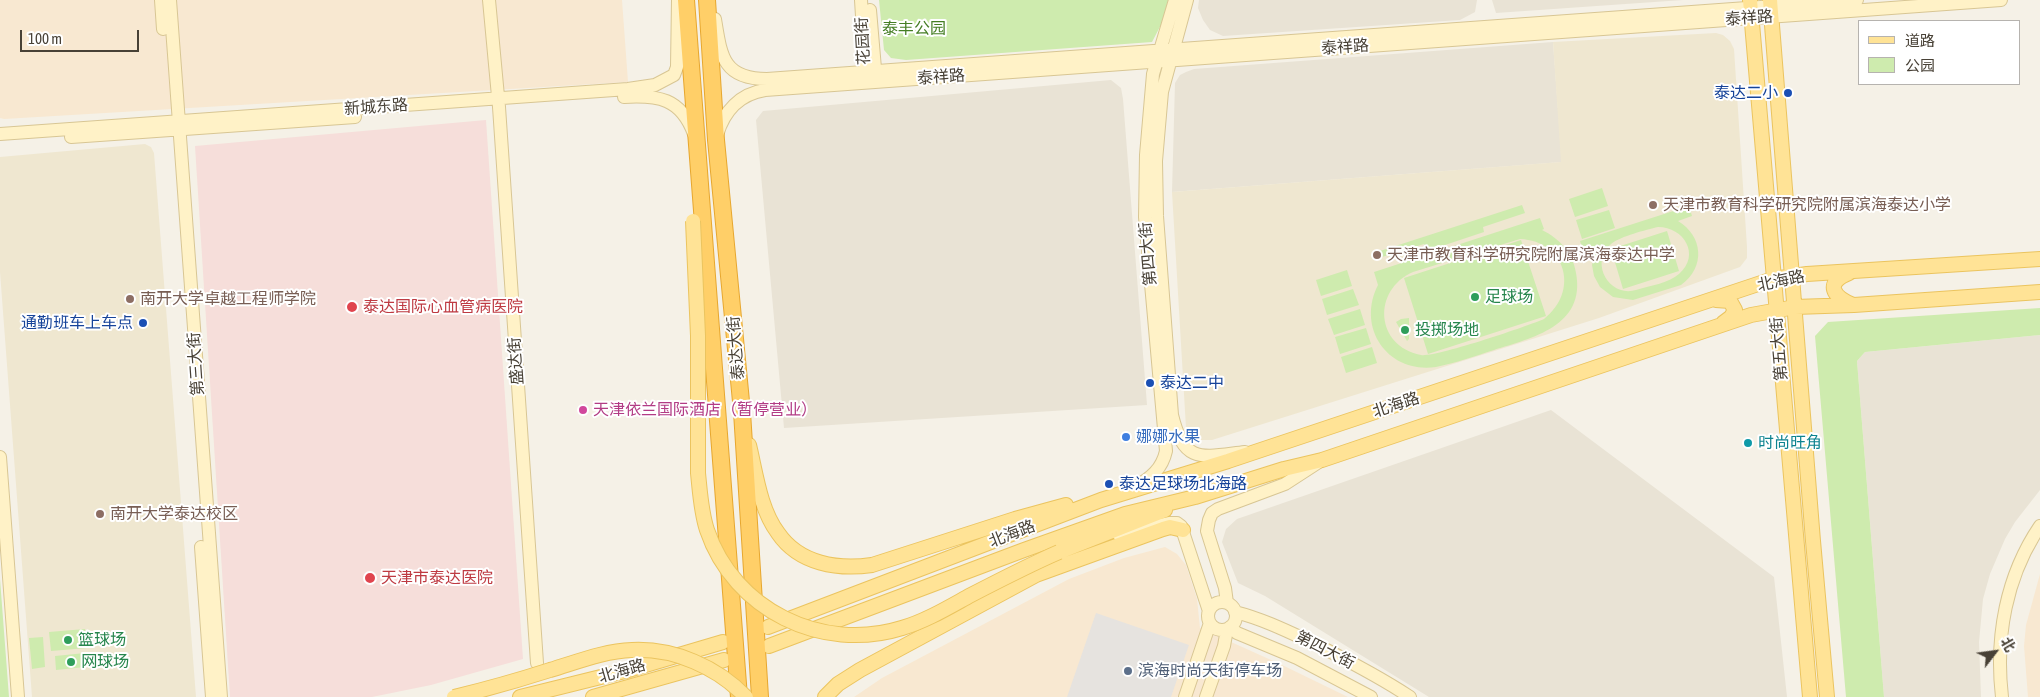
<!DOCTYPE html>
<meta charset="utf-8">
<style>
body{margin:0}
#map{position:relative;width:2040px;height:697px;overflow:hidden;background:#f5f1e7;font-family:"Asap Condensed","Noto Sans SC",sans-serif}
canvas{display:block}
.legend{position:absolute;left:1858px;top:20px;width:162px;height:65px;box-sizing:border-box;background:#fff;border:1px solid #b6b3af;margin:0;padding:6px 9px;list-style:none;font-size:15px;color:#484136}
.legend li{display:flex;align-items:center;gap:10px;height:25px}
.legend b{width:25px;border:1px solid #b6b3af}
.north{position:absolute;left:1970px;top:627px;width:50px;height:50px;-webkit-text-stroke:4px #fff;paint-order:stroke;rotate:60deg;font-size:14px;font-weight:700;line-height:20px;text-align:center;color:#484136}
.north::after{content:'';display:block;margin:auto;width:18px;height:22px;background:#484136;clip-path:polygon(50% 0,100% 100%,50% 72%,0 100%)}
.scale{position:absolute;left:20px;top:30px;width:119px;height:22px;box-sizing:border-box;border:2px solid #484136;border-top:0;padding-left:6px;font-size:15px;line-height:18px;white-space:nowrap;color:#484136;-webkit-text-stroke:4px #fff;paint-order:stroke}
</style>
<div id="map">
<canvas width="2040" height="697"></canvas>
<ul class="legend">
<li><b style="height:6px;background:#ffe396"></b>道路</li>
<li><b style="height:14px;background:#ceebae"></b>公园</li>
</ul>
<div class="north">北</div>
<div class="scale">100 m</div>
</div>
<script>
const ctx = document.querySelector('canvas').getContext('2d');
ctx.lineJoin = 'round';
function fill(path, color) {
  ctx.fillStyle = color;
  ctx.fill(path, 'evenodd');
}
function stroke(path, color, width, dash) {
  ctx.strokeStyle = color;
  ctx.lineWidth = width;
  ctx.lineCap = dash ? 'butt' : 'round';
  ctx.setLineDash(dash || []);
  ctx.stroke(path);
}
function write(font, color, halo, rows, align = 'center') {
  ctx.font = font + ' "Asap Condensed","Noto Sans SC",sans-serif';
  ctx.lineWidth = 4;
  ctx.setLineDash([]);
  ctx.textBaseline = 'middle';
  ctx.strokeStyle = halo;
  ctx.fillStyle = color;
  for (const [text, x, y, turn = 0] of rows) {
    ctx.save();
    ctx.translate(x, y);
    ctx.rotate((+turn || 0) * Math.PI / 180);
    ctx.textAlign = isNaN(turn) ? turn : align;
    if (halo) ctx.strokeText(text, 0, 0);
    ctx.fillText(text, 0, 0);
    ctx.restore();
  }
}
fill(new Path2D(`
 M1199,0H1477L1475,12L1460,20L1223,36L1210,30L1203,20L1198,8Z
 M1492,0H1683L1496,13Z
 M1553,42L1562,162L1172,192L1175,83L1180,75L1186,72L1194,69Z
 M1111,80L1121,88L1123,99L1147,405L784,428L756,120L763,111Z
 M2040,335V490L2015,522L2005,539L1990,574L1983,599L1979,642L1981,697H1884L1857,361L1865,352Z
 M1551,410L1774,577L1787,697H1429L1265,596L1238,583L1222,542L1226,529L1237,519Z`), '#e9e3d5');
fill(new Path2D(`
 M0,0H622L628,82L4,119L0,118Z
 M1165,547L1177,554L1186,565L1197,599L1200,628L1280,664L1348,697H854L882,678L1069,579L1124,558Z
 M2040,574V697H2028L2024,646L2026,625Z`), '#f8e8d1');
fill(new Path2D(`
 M1716,33L1723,35L1730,41L1734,49L1747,247V258L1740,267L1599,318L1212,440H1196L1189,434L1186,428L1172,192L1561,162L1553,42Z
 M145,144L151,147L154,153L196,697H32L0,272V157Z`), '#efe7d0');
fill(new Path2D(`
 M486,120L523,659L431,685L372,697H230L195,146Z`), '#f6deda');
fill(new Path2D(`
 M879,0H1170L1164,19L1152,42L906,60L891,58L884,50Z
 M1602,188L1608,206L1575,217L1569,199Z
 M1522,205L1525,213L1483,227L1484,232L1427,251L1424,244L1382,257L1380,251Z
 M1689,206L1692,216L1678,221C1703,236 1706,267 1681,285L1633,300L1613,297L1600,287L1594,276L1592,265L1597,247L1583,251L1580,241ZM1658,227C1684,227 1701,255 1679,274C1669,283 1649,286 1636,290C1609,298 1589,262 1611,244C1621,236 1646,230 1658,227Z
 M1609,210L1615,228L1582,239L1576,220Z
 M1540,218L1544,229L1542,230C1560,239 1573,253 1576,273C1586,326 1532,338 1494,350C1475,356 1456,363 1436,367C1388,374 1356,328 1378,285L1374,272ZM1520,239C1566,241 1580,291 1544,319C1528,326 1434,358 1421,355C1375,346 1372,290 1413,272Z
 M1667,231L1679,271L1623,289L1611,249Z
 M1521,240L1546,316L1428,354L1404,278Z
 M1347,270L1352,286L1321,296L1316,280Z
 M1353,289L1359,305L1327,315L1322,299Z
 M2040,308V335L1865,352L1857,361L1884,697H1846L1815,336L1828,322Z
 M1360,309L1365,325L1334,335L1328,319Z
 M1409,318V339L1407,341L1396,322L1401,319Z
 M1366,328L1371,344L1340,354L1335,337Z
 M1372,347L1377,363L1346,373L1341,357Z
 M0,579L9,697H0Z
 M85,629L87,648L51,651L49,632Z
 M43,637L45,667L32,669L29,638Z
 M85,653L86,667L56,670L55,656Z`), '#ceebae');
fill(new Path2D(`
 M1096,613L1189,645L1171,697H1067Z`), '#e6e3df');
const secondary = new Path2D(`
 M161,0L163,29
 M170,0L221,697
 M489,0L499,107L537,663
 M861,0L866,80
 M1187,0L1162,92L1156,161L1157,216L1172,415C1184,465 1202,457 1245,452
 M870,10L876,80
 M715,19C721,56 723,79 767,79L1857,0
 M624,97C658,95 681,98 694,134
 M0,134L628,89L655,85L674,75L677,67L678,0
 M717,135C724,111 740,94 765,90L2001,0
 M71,137L355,117
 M0,457L18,697
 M1135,487C1151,478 1162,469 1166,451L1145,217L1146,155L1153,74L1175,0
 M1118,534L1169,523H1177L1181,526L1209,611
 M201,547L212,697
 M1208 616a14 14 0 1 1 28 0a14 14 0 1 1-28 0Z
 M1227,603L1225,588L1207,531L1209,520L1212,513L1218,509L1285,484L1322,460
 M1235,612C1263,619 1289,632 1315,644C1347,660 1380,677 1410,697
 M1230,627L1237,633L1297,658L1371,697
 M1185,697L1210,623
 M1206,697L1224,646L1227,629
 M2002,697C1995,637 2006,576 2040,526`);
const primary = new Path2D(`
 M1750,0L1810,697
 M1770,0L1813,541L1827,697
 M1849,273C1824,283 1833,297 1853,305
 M1716,300L1730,301L1735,310L1731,317L1723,323
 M749,445C756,474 760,509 778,533C799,564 838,570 872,565L1015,519L1066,505
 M1059,552L1165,510
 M768,627L1101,500L1228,461L1773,279L1807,274L2040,259
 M769,646L1024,550L1125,514L1195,497L1284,469L1322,460L1751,315L1795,307L1854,305L2040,292
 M520,697L625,671L723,642
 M593,697L724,660
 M825,697L838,684L860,670L1036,575L1163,529L1170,527L1183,530`);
const highway = new Path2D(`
 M686,0L739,697
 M707,0L716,140L742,412L760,697`);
stroke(secondary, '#d8c694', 14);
stroke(primary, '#ebc45f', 16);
stroke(highway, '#e7a72f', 18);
stroke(secondary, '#fff2c7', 12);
stroke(primary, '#ffe396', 14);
stroke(highway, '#ffcf68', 16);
const primaryBridge = new Path2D(`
 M693,221L698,336V473C700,492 701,512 707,530C734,610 822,653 902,628C926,621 949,607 971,595C1000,580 1029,565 1059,552
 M454,697C487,689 519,680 550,670C577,662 604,651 632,650C674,648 717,667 746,697`);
stroke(primaryBridge, '#ebc45f', 16, []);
stroke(primaryBridge, '#ffe396', 14);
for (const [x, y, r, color] of [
 [1788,93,5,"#1a4fb4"],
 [1653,205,5,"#8d6e63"],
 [1377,255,5,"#8d6e63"],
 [1475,297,5,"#2e9e5b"],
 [130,299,5,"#8d6e63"],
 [352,307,6,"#e0444e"],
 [143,323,5,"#1a4fb4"],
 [1405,330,5,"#2e9e5b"],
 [1150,383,5,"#1a4fb4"],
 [583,410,5,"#d1479c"],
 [1126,437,5,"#3f7fe0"],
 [1748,443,5,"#0f9aa8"],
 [1109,484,5,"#1a4fb4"],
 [100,514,5,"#8d6e63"],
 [370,578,6,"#e0444e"],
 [68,640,5,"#2e9e5b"],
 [71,662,5,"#2e9e5b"],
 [1128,671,5,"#5c6f8a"]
]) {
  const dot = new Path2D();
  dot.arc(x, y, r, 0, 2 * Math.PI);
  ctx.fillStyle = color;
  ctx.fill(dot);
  stroke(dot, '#fff', 2);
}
write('16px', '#484136', '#fff', [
 ["泰祥路",1749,18,-4],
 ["花园街",863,41,-93],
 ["泰祥路",1345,47,-4],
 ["泰祥路",941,77,-4],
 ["新城东路",376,107,-4],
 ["第四大街",1148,254,-95],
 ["北海路",1781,281,-12],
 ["泰达大街",736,348,-95],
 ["第五大街",1779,349,-95],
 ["盛达街",516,361,-94],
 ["第三大街",196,364,-94],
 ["北海路",1396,405,-18],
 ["北海路",1012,534,-21],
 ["第四大街",1325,650,27],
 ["北海路",622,671,-16]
]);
write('16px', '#457e24', '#fff', [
 ["泰丰公园",914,29]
]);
write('16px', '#164399', '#fff', [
 ["泰达二小",1778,93],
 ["通勤班车上车点",133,323],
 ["泰达二中",1160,383,"left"],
 ["泰达足球场北海路",1119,484,"left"]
], 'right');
write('16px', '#785e54', '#fff', [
 ["天津市教育科学研究院附属滨海泰达小学",1663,205],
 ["天津市教育科学研究院附属滨海泰达中学",1387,255],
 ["南开大学卓越工程师学院",140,299],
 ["南开大学泰达校区",110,514]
], 'left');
write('16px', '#27864d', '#fff', [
 ["足球场",1485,297],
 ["投掷场地",1415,330],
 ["篮球场",78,640],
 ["网球场",81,662]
], 'left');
write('16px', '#be3a42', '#fff', [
 ["泰达国际心血管病医院",363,307],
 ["天津市泰达医院",381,578]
], 'left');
write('16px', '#b23c85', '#fff', [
 ["天津依兰国际酒店（暂停营业）",593,410]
], 'left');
write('16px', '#366cbe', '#fff', [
 ["娜娜水果",1136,437]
], 'left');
write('16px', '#0d838f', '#fff', [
 ["时尚旺角",1758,443]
], 'left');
write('16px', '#4e5e75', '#fff', [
 ["滨海时尚天街停车场",1138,671]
], 'left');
</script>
